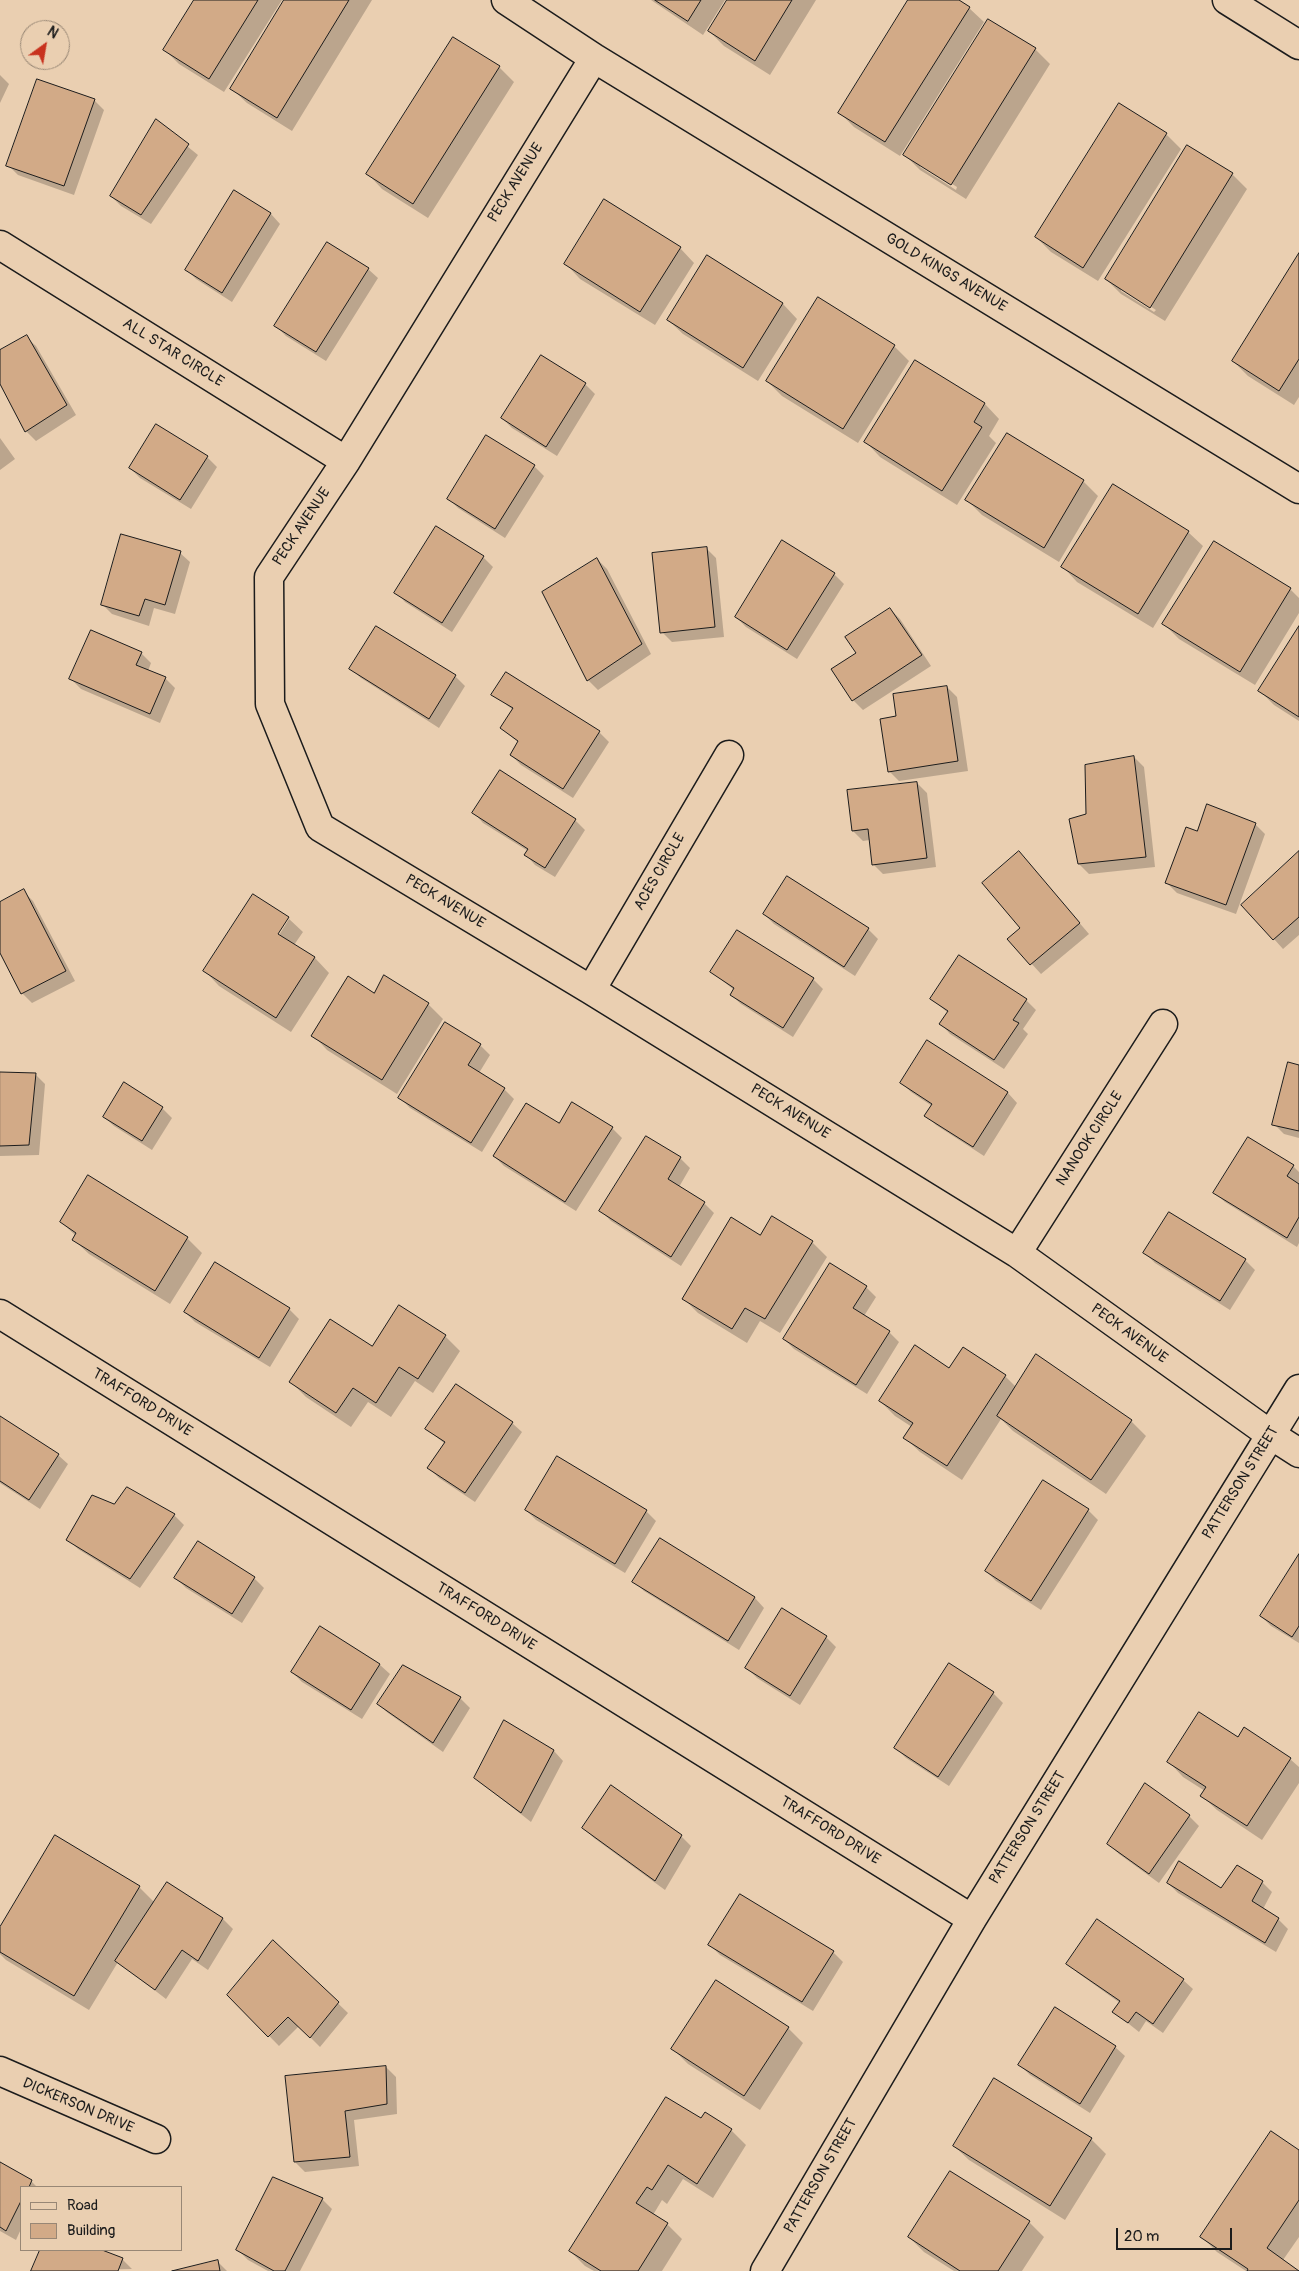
<!DOCTYPE html>
<style>
body{margin:0}
#map{position:relative;width:1299px;height:2271px;overflow:hidden;background:#eacfb1;font-family:Pangolin,sans-serif}
canvas{display:block}
.legend{position:absolute;left:20px;top:2186px;width:162px;height:65px;box-sizing:border-box;background:#eacfb1;border:1px solid #988775;margin:0;padding:6px 9px;list-style:none;font-size:15px;color:#1c1c1c}
.legend li{display:flex;align-items:center;gap:10px;height:25px}
.legend b{width:25px;border:1px solid #988775}
.north{position:absolute;left:20px;top:20px;width:50px;height:50px;box-sizing:border-box;background:#eacfb1;border:1px solid #988775;border-radius:50%;rotate:32deg;font-size:14px;font-weight:700;line-height:20px;text-align:center;color:#1c1c1c}
.north::after{content:'';display:block;margin:auto;width:18px;height:22px;background:#c8321e;clip-path:polygon(50% 0,100% 100%,50% 72%,0 100%)}
.scale{position:absolute;left:1116px;top:2228px;width:116px;height:22px;box-sizing:border-box;border:2px solid #1c1c1c;border-top:0;padding-left:6px;font-size:15px;line-height:18px;white-space:nowrap;color:#1c1c1c;-webkit-text-stroke:4px #eacfb1;paint-order:stroke}
</style>
<div id="map">
<canvas width="1299" height="2271"></canvas>
<ul class="legend">
<li><b style="height:6px;background:#eacfb1"></b>Road</li>
<li><b style="height:14px;background:#d2aa87"></b>Building</li>
</ul>
<div class="north">N</div>
<div class="scale">20 m</div>
</div>
<script>
const ctx = document.querySelector('canvas').getContext('2d');
ctx.lineJoin = 'round';
function fill(path, color) {
  ctx.fillStyle = color;
  ctx.fill(path, 'evenodd');
}
function stroke(path, color, width, dash) {
  ctx.strokeStyle = color;
  ctx.lineWidth = width;
  ctx.lineCap = dash ? 'butt' : 'round';
  ctx.setLineDash(dash || []);
  ctx.stroke(path);
}
function write(font, color, halo, rows, align = 'center') {
  ctx.font = font + ' Pangolin,sans-serif';
  ctx.lineWidth = 4;
  ctx.setLineDash([]);
  ctx.textBaseline = 'middle';
  ctx.strokeStyle = halo;
  ctx.fillStyle = color;
  for (const [text, x, y, turn = 0] of rows) {
    ctx.save();
    ctx.translate(x, y);
    ctx.rotate((+turn || 0) * Math.PI / 180);
    ctx.textAlign = isNaN(turn) ? turn : align;
    if (halo) ctx.strokeText(text, 0, 0);
    ctx.fillText(text, 0, 0);
    ctx.restore();
  }
}
fill(new Path2D(`
 M196,0H282L224,92L179,64L165,50Z
 M286,0H372L292,131L247,103L232,89Z
 M651,0H725L703,35Z
 M728,0H816L770,75L724,46L709,31Z
 M909,0H957L969,8L984,22L900,156L854,127L839,112Z
 M1035,49L1050,64L966,199L920,170L905,155ZM920,164L957,187L956,190L920,167Z
 M499,67L514,82L428,218L382,189L368,174Z
 M0,75L9,84L0,103Z
 M94,100L104,110L74,195L18,175L8,165Z
 M156,121L198,155L151,224L121,206L111,196Z
 M1166,134L1181,149L1098,281L1051,252L1036,237Z
 M1232,174L1247,189L1165,321L1121,294L1106,279ZM1121,288L1156,310L1154,312L1121,291Z
 M235,192L271,214L280,224L232,302L196,279L186,269Z
 M680,248L694,263L655,325L580,279L566,264Z
 M1299,256V397L1294,405L1248,376L1233,361Z
 M707,257L783,304L797,319L758,381L683,334L668,320Z
 M368,269L378,278L326,361L286,336L276,326Z
 M26,337L36,346L76,415L36,441L26,431L0,382V352Z
 M894,346L909,361L858,443L782,396L767,381Z
 M916,361L985,404L999,419L989,436L996,443L957,505L880,457L866,442Z
 M585,384L595,394L557,456L512,428L502,418Z
 M1007,434L1083,481L1098,496L1059,562L982,515L967,500Z
 M0,438L15,459L0,470Z
 M207,457L217,467L191,509L140,478L130,468Z
 M534,466L544,476L505,538L458,508L448,498Z
 M1188,532L1203,546L1153,628L1077,582L1063,567Z
 M706,548L716,558L724,637L672,642L662,632Z
 M180,553L190,562L175,614L154,608L149,626L112,614L102,604Z
 M483,557L493,567L452,632L405,602L396,592Z
 M597,559L607,569L651,654L598,690L588,680Z
 M834,574L844,584L797,659L746,627L736,617Z
 M1290,589L1299,598V613L1255,685L1179,639L1164,624Z
 M890,609L900,619L931,666L863,710L853,700L858,654Z
 M377,627L455,676L465,686L439,728L361,678L351,669Z
 M1299,628V721L1274,705L1259,690Z
 M141,653L151,663L148,671L165,678L175,688L160,723L81,689L71,679Z
 M947,687L957,697L968,771L899,781L889,771L898,717Z
 M493,694L599,732L609,742L573,798L521,765L511,755L519,743L501,728L513,710Z
 M1134,757L1144,767L1155,867L1089,874L1079,864L1088,815Z
 M917,783L927,793L936,867L883,874L873,864L870,840L863,841L853,831Z
 M474,813L575,820L585,830L555,877L535,865L526,855L528,851L483,823Z
 M1255,824L1265,834L1236,914L1177,893L1167,883L1198,833Z
 M1299,852V935L1283,949L1274,939Z
 M1028,863L1089,934L1041,974L1009,939L1021,928Z
 M787,878L868,929L878,939L855,976L774,924L764,914Z
 M23,891L33,901L75,981L32,1003L22,993L0,950V903Z
 M288,918L303,932L294,945L315,958L329,973L291,1032L219,986L205,971ZM286,919H289L276,940L273,938Z
 M712,972L813,979L823,989L793,1037L741,1004L731,995L734,990Z
 M374,994L428,1004L443,1019L397,1094L327,1050L313,1035Z
 M932,999L1026,1000L1036,1010L1023,1029L1028,1034L1004,1069L950,1034L941,1024L948,1013Z
 M927,1042L1008,1093L1017,1103L984,1156L936,1125L926,1115L932,1106L911,1092L901,1082Z
 M480,1045L490,1055L479,1073L504,1089L514,1099L482,1152L410,1108L400,1098Z
 M1299,1066V1138L1284,1134L1274,1124Z
 M0,1073L35,1074L45,1084L39,1155L0,1156Z
 M162,1108L172,1118L152,1150L114,1126L104,1117Z
 M612,1128L622,1138L576,1211L504,1166L494,1156Z
 M647,1137L680,1158L690,1168L679,1187L704,1203L714,1213L681,1266L611,1221L601,1211Z
 M1293,1166L1299,1172V1243L1297,1247L1225,1202L1215,1193Z
 M61,1222L187,1238L202,1253L170,1304L89,1254L74,1240L76,1236Z
 M761,1237L812,1242L827,1257L780,1333L760,1321L747,1343L698,1313L683,1298Z
 M1145,1253L1245,1260L1255,1270L1230,1310L1155,1263Z
 M866,1287L876,1297L864,1316L889,1332L899,1342L867,1394L794,1349L784,1339Z
 M289,1309L299,1319L270,1367L195,1322L185,1312Z
 M445,1336L460,1351L433,1393L415,1381L391,1417L368,1402L351,1427L306,1397L291,1382L373,1348Z
 M950,1369L1005,1376L1016,1387L1131,1421L1146,1436L1106,1494L1013,1431L1001,1419L962,1480L920,1452L905,1438L912,1427L895,1416L880,1401Z
 M0,1417L58,1455L68,1464L40,1509L0,1483Z
 M512,1423L522,1432L475,1502L439,1478L429,1468L445,1444L427,1429Z
 M114,1506L174,1515L184,1525L140,1588L78,1549L68,1539Z
 M526,1510L646,1511L656,1521L625,1573L536,1520Z
 M1088,1510L1098,1520L1041,1610L996,1581L986,1571Z
 M660,1539L755,1598L764,1608L739,1650L644,1591L634,1581Z
 M1299,1556V1643L1271,1626L1261,1616Z
 M176,1578H254L264,1588L242,1623L186,1588Z
 M783,1610L826,1637L836,1647L800,1705L757,1678L747,1668Z
 M380,1665L390,1674L362,1719L302,1682L292,1672Z
 M403,1667L460,1698L470,1708L443,1752L388,1713L378,1704Z
 M993,1693L1003,1703L949,1786L906,1758L896,1748Z
 M505,1722L554,1751L563,1761L531,1822L475,1778Z
 M1238,1739L1290,1759L1299,1767V1783L1262,1840L1217,1810L1202,1796L1205,1791L1183,1777L1169,1762Z
 M1189,1816L1199,1826L1159,1883L1119,1854L1109,1844Z
 M584,1828L681,1836L691,1846L665,1890L594,1838Z
 M1262,1882L1272,1892L1263,1909L1278,1919L1288,1929L1276,1952L1178,1893L1168,1883L1221,1890Z
 M168,1883L223,1919L233,1929L208,1970L192,1959L166,1999L118,1962L89,2010L6,1960L0,1954V1930L139,1887L155,1903Z
 M274,1942L348,2013L320,2047L299,2026L279,2046L229,1995Z
 M710,1945L833,1952L843,1962L813,2011L720,1955Z
 M1068,1963L1183,1980L1193,1989L1163,2033L1146,2021L1139,2032L1114,2012L1120,2003L1078,1973Z
 M788,2028L803,2043L760,2110L688,2064L673,2049Z
 M1115,2047L1125,2056L1090,2113L1030,2075L1020,2065Z
 M386,2067L396,2077L397,2114L354,2120L359,2166L305,2172L295,2162Z
 M701,2120L731,2130L746,2145L713,2198L683,2179L667,2204L662,2200L653,2215L667,2224L682,2239L662,2271H594L585,2266L570,2251Z
 M1091,2139L1106,2154L1065,2220L969,2160L954,2146Z
 M1299,2151V2237L1283,2260L1299,2271H1246L1217,2252L1202,2237Z
 M0,2164L31,2181L37,2187H21V2229L16,2240L0,2231Z
 M322,2199L332,2209L300,2271H268L248,2260L238,2250Z
 M1029,2222L1044,2237L1022,2271H954L924,2252L909,2237Z
 M41,2250H98L122,2259L132,2269L32,2271Z
 M218,2262L227,2271H177Z`), '#0003');
const building = new Path2D(`
 M194,0H258L209,79L163,50Z
 M284,0H349L277,118L230,89Z
 M655,0H701L688,21Z
 M727,0H792L755,61L708,31Z
 M908,0H959L970,7L885,142L838,113Z
 M988,19L1036,48L951,185L903,155Z
 M453,37L500,66L413,204L366,174Z
 M37,79L95,99L64,186L6,166Z
 M1119,103L1167,133L1083,268L1035,237Z
 M156,119L189,144L141,215L110,196Z
 M1187,145L1233,173L1150,308L1105,279Z
 M234,190L271,213L222,293L185,270Z
 M604,199L681,247L640,312L564,264Z
 M327,242L369,268L316,352L274,326Z
 M1299,253V359L1279,391L1232,361Z
 M707,255L783,303L743,368L667,320Z
 M818,297L895,345L843,429L766,381Z
 M27,335L67,405L25,432L0,384V350Z
 M541,355L586,383L546,447L501,418Z
 M915,360L985,403L974,422L982,427L942,491L864,442Z
 M156,424L208,456L180,500L129,468Z
 M1007,433L1084,480L1044,548L965,500Z
 M486,435L535,465L495,529L447,499Z
 M1113,484L1189,531L1138,614L1061,567Z
 M436,526L484,556L442,623L394,593Z
 M121,534L181,551L165,605L145,599L139,616L101,605Z
 M782,540L835,573L787,650L735,617Z
 M1214,541L1291,588L1240,672L1162,624Z
 M707,547L715,627L660,633L652,553Z
 M597,558L642,644L587,681L542,592Z
 M890,608L922,655L852,701L831,669L856,653L845,637Z
 M376,626L456,675L429,719L349,669Z
 M1299,626V717L1258,691Z
 M91,630L142,652L136,665L166,677L150,714L69,679Z
 M506,672L600,731L563,789L510,755L518,741L500,728L513,708L491,695Z
 M947,686L958,761L888,772L880,719L896,716L893,694Z
 M1134,756L1146,857L1078,864L1069,819L1086,814L1085,765Z
 M500,770L576,819L545,868L524,855L528,849L472,813Z
 M917,782L927,858L872,865L868,829L852,831L847,790Z
 M1207,804L1256,823L1226,905L1165,883L1186,827L1197,831Z
 M1019,851L1080,923L1030,965L1007,939L1020,928L982,883Z
 M1299,851V917L1273,940L1241,905Z
 M787,876L869,928L844,967L763,914Z
 M24,889L66,971L21,994L0,953V902Z
 M253,894L289,917L278,934L315,957L276,1018L203,971Z
 M737,930L814,978L783,1028L730,995L734,988L710,972Z
 M959,955L1027,999L1013,1020L1019,1023L994,1060L939,1024L948,1011L930,999Z
 M384,975L429,1003L382,1080L311,1036L348,976L374,993Z
 M445,1022L481,1044L468,1065L505,1088L471,1143L398,1098Z
 M927,1040L1008,1092L973,1147L924,1116L932,1104L900,1083Z
 M1288,1062L1299,1065V1131L1272,1125Z
 M0,1072L36,1073L29,1145L0,1146Z
 M124,1082L163,1107L142,1141L103,1117Z
 M572,1102L613,1127L565,1202L493,1156L526,1103L559,1123Z
 M646,1136L681,1157L668,1179L705,1202L671,1257L599,1211Z
 M1248,1137L1294,1165L1287,1176L1299,1184V1217L1287,1238L1213,1193Z
 M88,1175L188,1237L155,1291L72,1240L76,1233L60,1222Z
 M1169,1212L1246,1259L1220,1301L1143,1253Z
 M772,1216L813,1241L765,1319L745,1308L732,1329L682,1299L731,1217L760,1235Z
 M215,1262L290,1308L259,1358L184,1312Z
 M830,1263L867,1286L853,1308L890,1331L856,1385L783,1339Z
 M399,1305L446,1335L418,1379L399,1367L376,1403L353,1388L336,1413L289,1382L330,1319L372,1346Z
 M915,1345L949,1368L963,1347L1006,1375L947,1466L903,1438L913,1423L879,1401Z
 M1036,1354L1132,1420L1091,1480L997,1416Z
 M456,1384L513,1422L465,1493L427,1468L445,1442L425,1429Z
 M0,1416L59,1454L29,1500L0,1481Z
 M557,1456L647,1510L615,1564L525,1510Z
 M1043,1480L1089,1509L1031,1601L985,1571Z
 M127,1487L175,1514L130,1579L66,1540L92,1495L114,1504Z
 M660,1538L755,1597L728,1641L632,1582Z
 M198,1541L255,1577L232,1614L174,1578Z
 M1299,1554V1626L1292,1637L1260,1616Z
 M782,1608L827,1636L790,1696L745,1668Z
 M320,1626L380,1664L351,1710L291,1672Z
 M949,1663L994,1692L938,1777L894,1748Z
 M403,1665L461,1697L433,1743L377,1704Z
 M1199,1712L1238,1737L1244,1727L1291,1758L1247,1826L1200,1796L1206,1787L1167,1762Z
 M504,1720L554,1750L521,1813L474,1778Z
 M1145,1783L1190,1815L1149,1874L1107,1844Z
 M611,1785L682,1835L655,1881L582,1828Z
 M55,1835L140,1886L74,1996L0,1952V1927Z
 M1179,1861L1221,1888L1237,1865L1263,1881L1252,1901L1279,1918L1265,1943L1167,1883Z
 M167,1882L223,1918L198,1961L182,1950L155,1990L115,1961Z
 M740,1894L834,1951L802,2002L708,1945Z
 M1097,1919L1184,1979L1153,2024L1136,2012L1128,2023L1112,2012L1120,2001L1066,1964Z
 M273,1940L339,2002L310,2038L288,2017L268,2037L227,1995Z
 M716,1980L789,2027L744,2096L671,2049Z
 M1055,2007L1116,2046L1080,2104L1018,2065Z
 M386,2066L387,2104L345,2111L350,2157L294,2162L285,2076Z
 M994,2078L1092,2138L1050,2206L953,2146Z
 M666,2097L701,2118L705,2112L732,2129L697,2184L668,2165L652,2190L647,2187L636,2203L668,2223L638,2271H601L569,2251Z
 M1271,2131L1299,2150V2200L1267,2248L1299,2271H1247L1248,2269L1200,2237Z
 M0,2162L32,2180L29,2187H21V2201L6,2231L0,2227Z
 M950,2171L1030,2221L998,2271H960L908,2237Z
 M273,2177L323,2198L285,2271H274L236,2250Z
 M40,2250H102L123,2258L118,2271H31Z
 M218,2260L220,2271H172Z`);
fill(building, '#d2aa87');
stroke(building, '#1c1c1c', 1);
const street = new Path2D(`
 M506,0L594,58L1299,489
 M594,58L346,461L269,577L270,704L320,827L591,990L1017,1253L1271,1435L1299,1453
 M0,245L346,461
 M591,990L729,755
 M1017,1253L1163,1024
 M0,1314L972,1919
 M0,2071L156,2139
 M765,2271L972,1919L1299,1389`);
const secondary = new Path2D(`
 M1227,0L1299,45`);
stroke(street, '#1c1c1c', 31);
stroke(secondary, '#1c1c1c', 31);
stroke(street, '#eacfb1', 28);
stroke(secondary, '#eacfb1', 28);
write('15px', '#1c1c1c', '#eacfb1', [
 ["PECK AVENUE",516,183,-58],
 ["GOLD KINGS AVENUE",946,273,31],
 ["ALL STAR CIRCLE",173,353,32],
 ["PECK AVENUE",302,527,-56],
 ["ACES CIRCLE",660,872,-60],
 ["PECK AVENUE",445,902,31],
 ["PECK AVENUE",790,1112,32],
 ["NANOOK CIRCLE",1090,1139,-57],
 ["PECK AVENUE",1129,1334,36],
 ["TRAFFORD DRIVE",142,1403,32],
 ["PATTERSON STREET",1241,1483,-58],
 ["TRAFFORD DRIVE",486,1617,32],
 ["PATTERSON STREET",1028,1828,-58],
 ["TRAFFORD DRIVE",830,1831,32],
 ["DICKERSON DRIVE",78,2106,23],
 ["PATTERSON STREET",821,2176,-60]
]);
</script>
